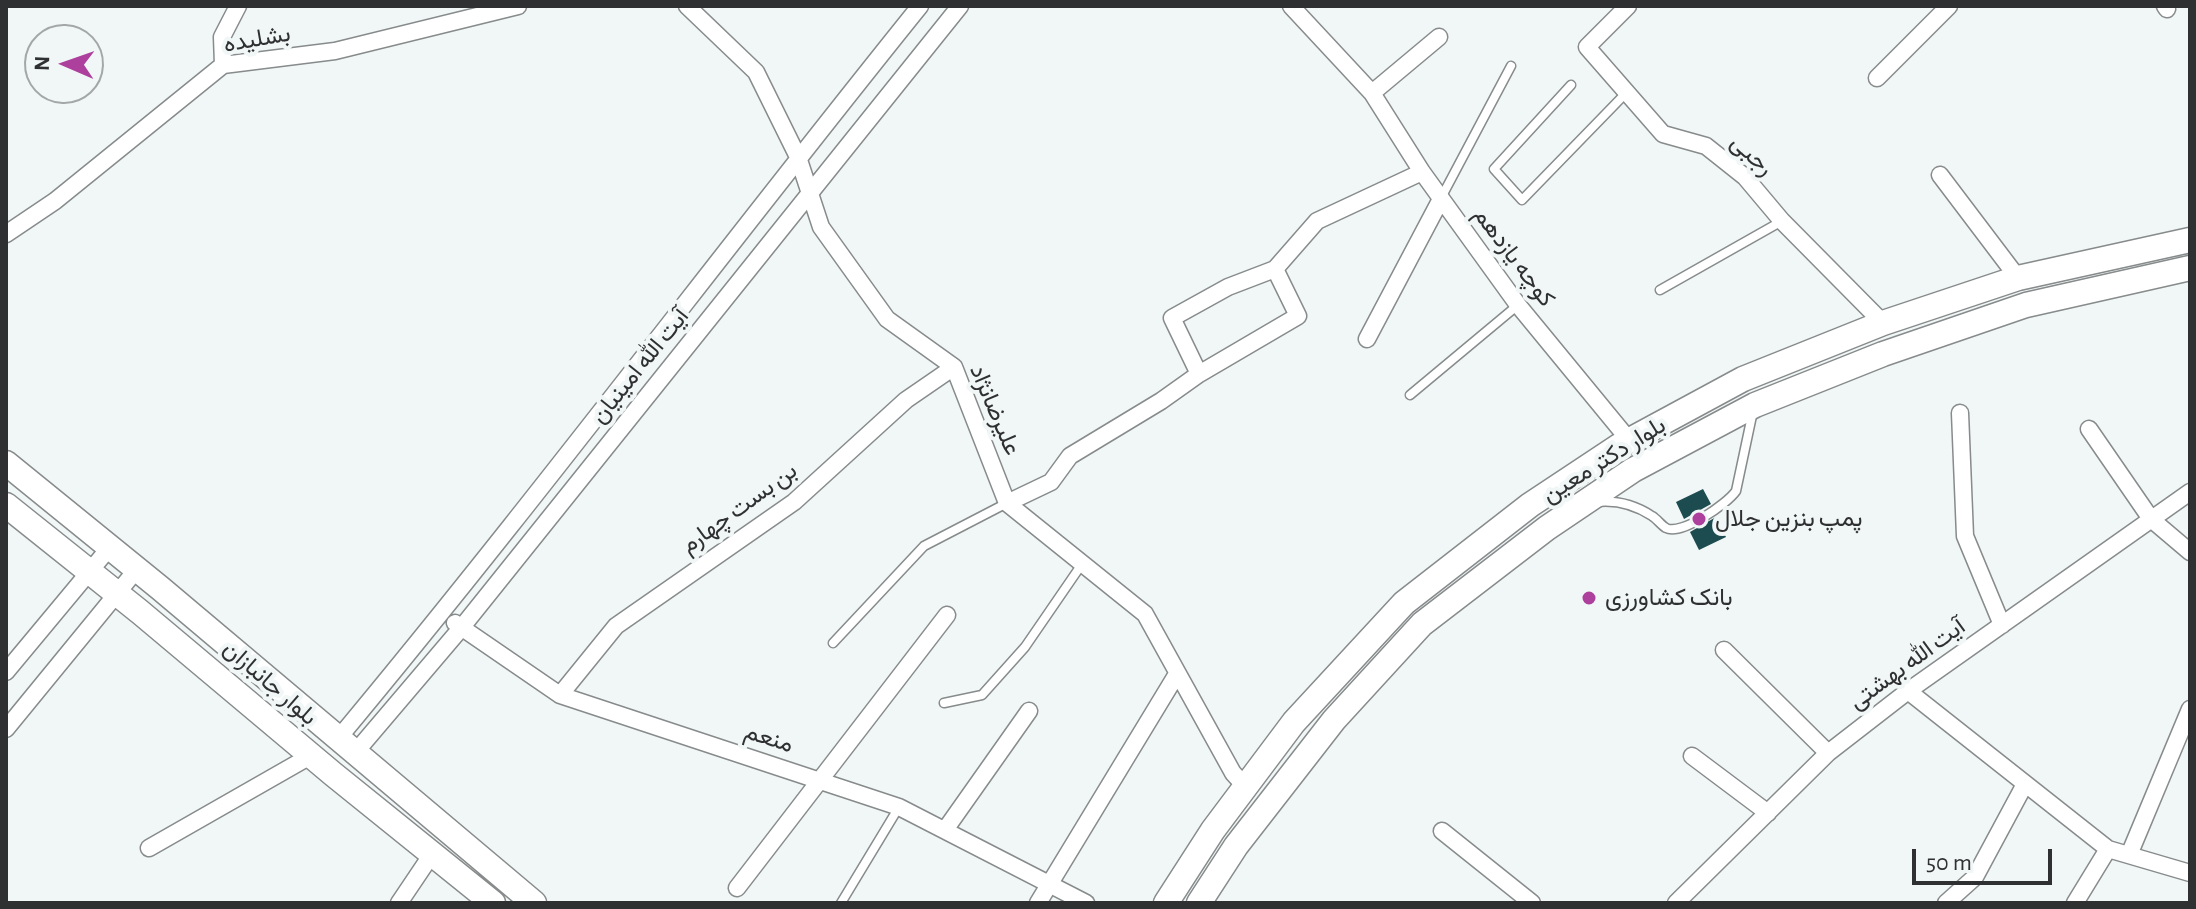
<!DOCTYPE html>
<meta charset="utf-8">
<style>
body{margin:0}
#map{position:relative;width:2196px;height:909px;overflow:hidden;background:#f1f6f6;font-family:"Alegreya Sans",sans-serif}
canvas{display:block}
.frame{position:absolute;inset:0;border:8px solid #2f3031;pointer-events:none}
.north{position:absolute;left:24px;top:24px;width:80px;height:80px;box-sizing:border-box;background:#f1f6f6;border:2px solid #a3a7a7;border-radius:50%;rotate:272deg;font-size:22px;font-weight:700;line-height:32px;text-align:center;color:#2f3031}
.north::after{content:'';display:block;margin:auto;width:28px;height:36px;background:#ad3f9d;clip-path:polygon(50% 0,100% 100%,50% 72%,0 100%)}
.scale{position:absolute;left:1912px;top:849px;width:140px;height:36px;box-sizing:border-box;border:4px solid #2f3031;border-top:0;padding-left:10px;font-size:24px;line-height:28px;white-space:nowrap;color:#2f3031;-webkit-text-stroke:6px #f1f6f6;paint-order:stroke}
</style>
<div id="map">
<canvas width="2196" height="909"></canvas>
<div class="frame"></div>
<div class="north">N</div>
<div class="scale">50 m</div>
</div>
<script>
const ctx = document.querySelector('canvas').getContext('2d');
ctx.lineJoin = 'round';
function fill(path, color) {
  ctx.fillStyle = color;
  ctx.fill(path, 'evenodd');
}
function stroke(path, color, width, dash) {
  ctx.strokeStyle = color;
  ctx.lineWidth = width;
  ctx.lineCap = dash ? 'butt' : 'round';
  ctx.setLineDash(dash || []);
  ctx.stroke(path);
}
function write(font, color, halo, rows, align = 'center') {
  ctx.font = font + ' "Alegreya Sans",Vazirmatn,sans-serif';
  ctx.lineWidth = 8;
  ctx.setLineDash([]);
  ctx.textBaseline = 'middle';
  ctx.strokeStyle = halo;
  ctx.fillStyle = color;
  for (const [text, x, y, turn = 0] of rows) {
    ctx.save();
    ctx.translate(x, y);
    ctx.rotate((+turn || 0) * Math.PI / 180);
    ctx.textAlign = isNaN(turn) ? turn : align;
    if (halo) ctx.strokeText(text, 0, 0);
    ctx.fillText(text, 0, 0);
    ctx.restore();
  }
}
fill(new Path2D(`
 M1703,489L1711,504L1684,519L1676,502Z
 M1716,517L1726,537L1699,550L1690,532Z`), '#1d4c50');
const service = new Path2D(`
 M1571,85L1494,169L1522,200L1627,92
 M1441,198L1511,66
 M1660,290L1782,221
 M1410,395L1518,305
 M1597,502C1617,500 1635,505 1652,516C1657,519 1661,525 1666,528C1681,536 1727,504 1736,491L1753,411
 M833,643L924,546L1007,503
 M944,703L982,695L1025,647L1082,564
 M841,903L899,807`);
const minor = new Path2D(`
 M687,6L756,72L798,157L821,227L887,319L954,367L1007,503L1145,614L1233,773L1244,785
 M1291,6L1372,93L1422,172L1518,305L1629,440
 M1628,6L1587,47L1663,134L1706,146L1745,177L1782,221L1883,323
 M2165,6L2167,9
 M223,65L222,37L238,6
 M1877,78L1949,6
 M1372,93L1439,37
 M1940,175L2018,278
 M6,234L55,201L223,65L335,51L518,6
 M1275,269L1317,221L1422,172
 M1367,339L1441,199
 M1960,413L1965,536L2002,625
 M2089,429L2151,519L2190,552
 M1007,503L1051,482L1070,456L1161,401L1199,374L1298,316L1275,269L1228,287L1172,318L1199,374
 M455,623L560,695L899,807L1086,903
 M1724,650L1828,753
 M6,672L110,547
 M1908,691L2108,849L2190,873
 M560,695L616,626L794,502L906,400L954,367
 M6,729L137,569
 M337,740C537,500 724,249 920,6
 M354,754L462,627L960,6
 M1692,756L1768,813
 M945,830L1029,711
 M1442,831L1532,903
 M149,848L312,755
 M2129,855L2190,709
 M737,888L947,615
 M399,903L432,854
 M1038,903L1177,674
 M1676,903L1828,753L1908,691L2190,492
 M1946,903L1975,877L2025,784
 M2075,903L2108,849`);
const primary = new Path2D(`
 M6,463L160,588L534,903
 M6,505L140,612L333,774L493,903
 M1166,903L1213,830L1294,722L1404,603L1530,505L1619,446L1743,379L1883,323L2018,278L2190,240
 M1199,903L1236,846L1334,720L1422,624L1547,528L1633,470L1755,405L1883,354L2026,305L2190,268`);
stroke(service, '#878b8b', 11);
stroke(minor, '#878b8b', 19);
stroke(primary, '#878b8b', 27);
stroke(service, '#fff', 8);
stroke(minor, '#fff', 16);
stroke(primary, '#fff', 24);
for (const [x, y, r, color] of [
 [1699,519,8,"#ad3f9d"],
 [1589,598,8,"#ad3f9d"]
]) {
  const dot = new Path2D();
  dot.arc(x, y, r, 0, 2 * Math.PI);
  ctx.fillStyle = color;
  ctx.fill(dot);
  stroke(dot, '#f1f6f6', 3);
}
write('24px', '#2f3031', '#f1f6f6', [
 ["بشلیده",257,39,-10],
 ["رجبی",1752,155,43],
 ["کوچه یازدهم",1514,257,53],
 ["آیت الله امینیان",640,366,-51],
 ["علیرضانژاد",995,410,67],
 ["بلوار دکتر معین",1604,460,-32],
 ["بن بست چهارم",739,508,-36],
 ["آیت الله بهشتی",1907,664,-36],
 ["بلوار جانبازان",270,683,41],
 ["منعم",769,738,18]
]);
write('24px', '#2f3031', '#f1f6f6', [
 ["پمپ بنزین جلال",1715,519],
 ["بانک کشاورزی",1605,598]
], 'left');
</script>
